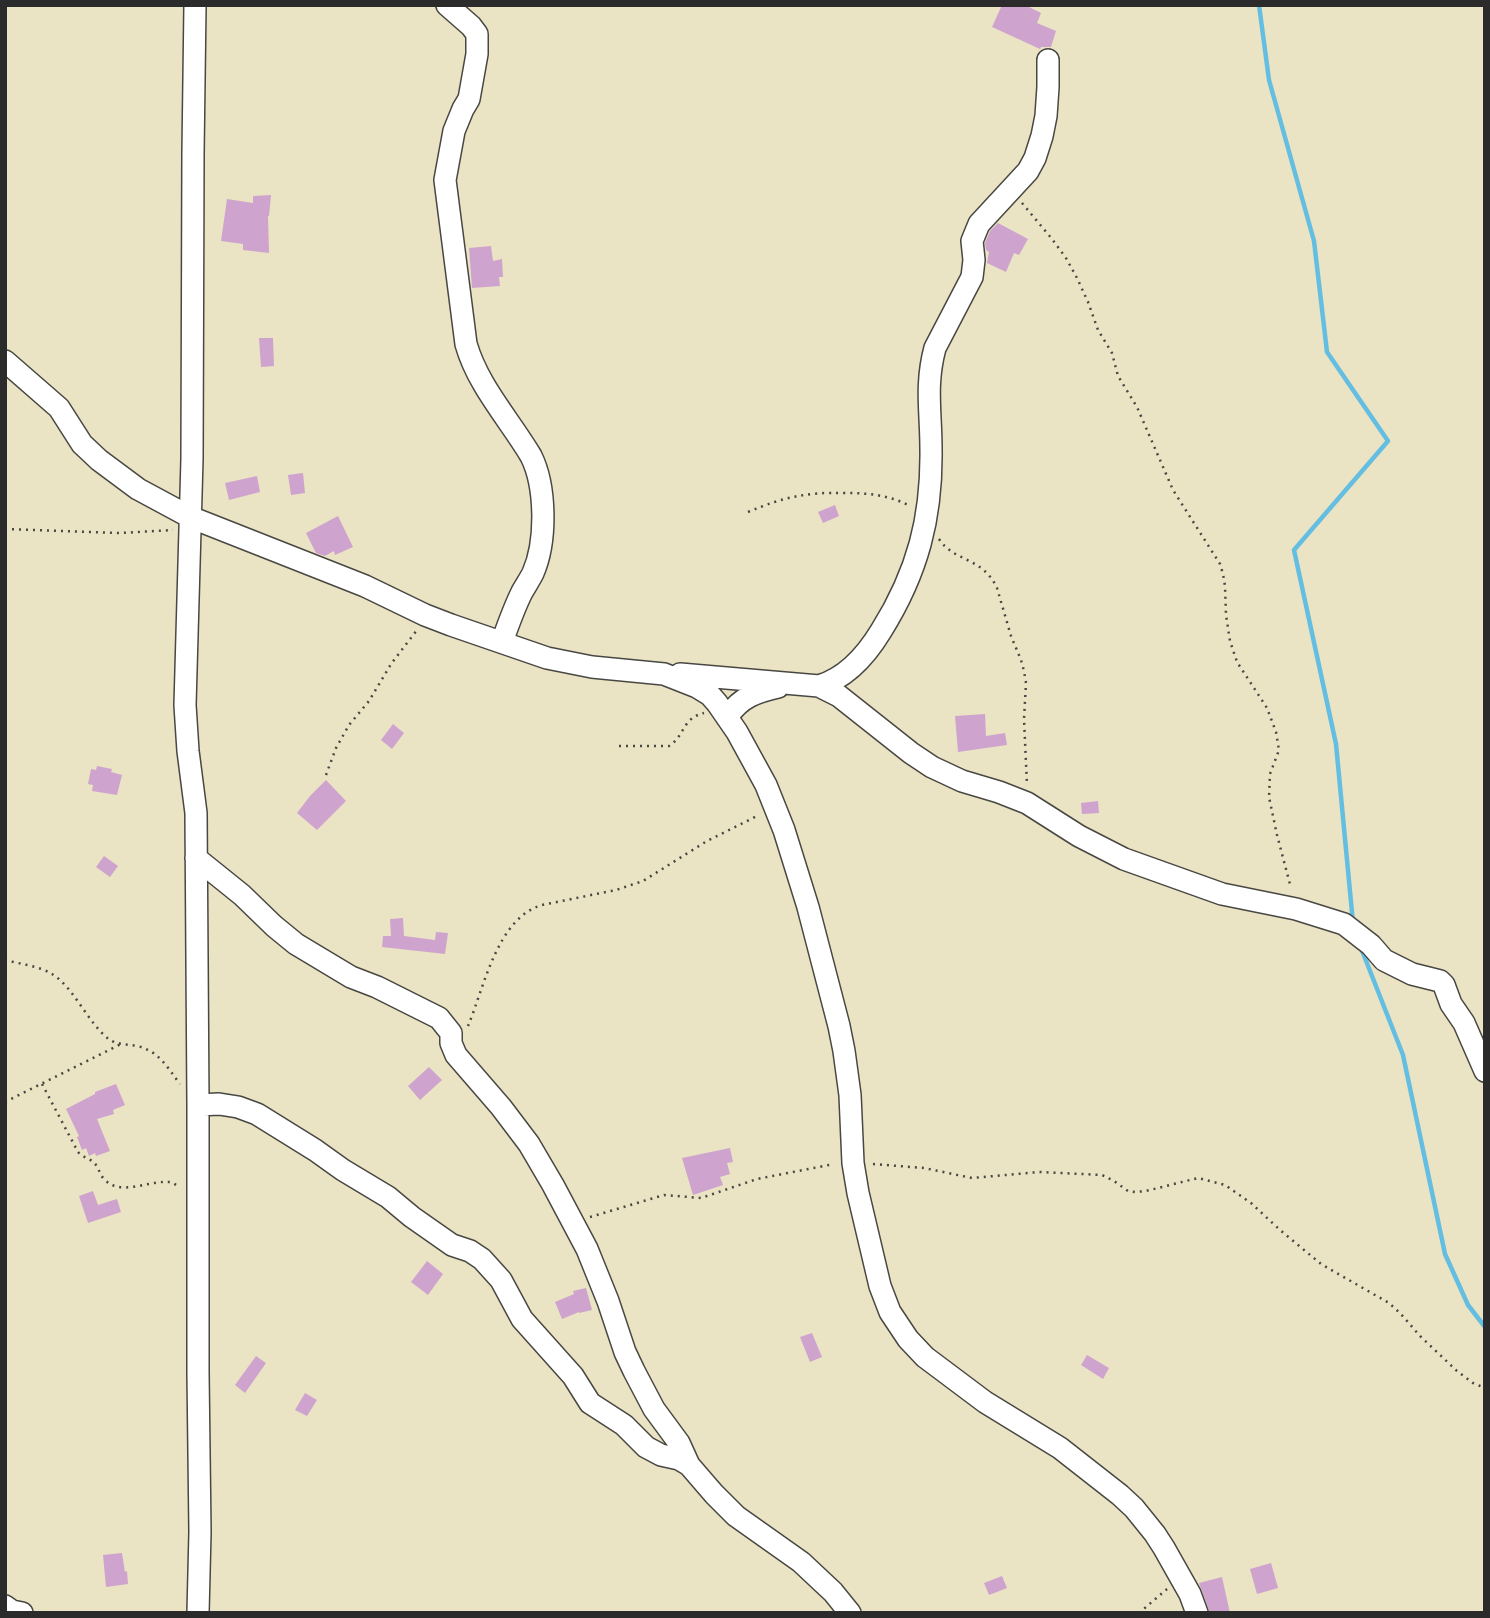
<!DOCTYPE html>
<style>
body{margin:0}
#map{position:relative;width:1490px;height:1618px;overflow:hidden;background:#eae3c4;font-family:Pangolin,sans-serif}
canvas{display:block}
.frame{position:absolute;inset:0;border:7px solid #2b2b2b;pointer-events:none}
</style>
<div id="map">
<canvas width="1490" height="1618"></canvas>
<div class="frame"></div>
</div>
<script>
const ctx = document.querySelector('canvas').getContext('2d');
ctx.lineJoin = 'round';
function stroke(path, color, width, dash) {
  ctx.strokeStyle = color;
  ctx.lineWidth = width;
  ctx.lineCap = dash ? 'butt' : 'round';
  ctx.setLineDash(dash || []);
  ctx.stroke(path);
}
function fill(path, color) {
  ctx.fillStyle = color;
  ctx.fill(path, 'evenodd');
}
stroke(new Path2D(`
 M1259,5L1269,80L1314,241L1327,352L1388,441L1294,550L1336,744L1353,923
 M1361,948L1403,1055L1445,1254L1468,1305L1485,1327`), '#64bee1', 4.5);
fill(new Path2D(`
 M1002,5H1025L1041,13L1037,23L1056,31L1051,47H1041L1040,49L992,27Z
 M271,195L269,216H268L269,253L243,250V244L221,241L227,199L253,203V196Z
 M998,223L1028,239L1019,255L1014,253L1006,272L987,263L989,252L986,250L985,243L990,231Z
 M491,246L493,261L502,259L503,277H499L500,286L472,288L469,248Z
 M259,338H273L274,366L261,367Z
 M303,473L305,493L291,495L288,475Z
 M257,476L260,492L229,500L225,483Z
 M835,505L839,516L823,523L818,512Z
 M338,516L353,547L335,555L334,551L325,556L316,553L306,533Z
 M985,714L986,736L1005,733L1007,745L958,752L955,716Z
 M393,724L404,733L392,749L381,740Z
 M97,766L112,769L111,772L122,775L117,795L92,791L93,785L88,784L91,769L96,770Z
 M326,780L346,801L317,830L297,813L310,796Z
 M1098,801L1099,813L1082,814L1081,803Z
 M104,856L118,866L110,877L96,867Z
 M403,918L404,936L435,940L436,932L448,933L445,954L382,947L383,936H391L390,919Z
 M429,1067L442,1080L420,1100L408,1086Z
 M116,1084L125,1105L113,1110L114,1114L97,1119L110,1151L96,1156L95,1153L89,1156L86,1148L82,1150L77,1137L79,1136L66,1109L95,1094V1092Z
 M730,1148L733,1162L727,1163L730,1174L720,1177L723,1185L693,1195L682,1158Z
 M93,1191L98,1205L117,1199L121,1212L88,1223L79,1196Z
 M427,1261L443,1274L428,1295L411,1282Z
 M586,1288L592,1310L579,1313V1312L562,1319L555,1302L574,1294L573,1291Z
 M812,1333L822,1357L810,1362L800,1337Z
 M1087,1355L1109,1368L1103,1379L1081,1365Z
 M256,1356L266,1363L245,1393L235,1385Z
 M305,1393L317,1400L307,1416L295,1410Z
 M122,1553L125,1572L127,1571L128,1584L106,1587L103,1555Z
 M1271,1563L1278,1588L1257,1594L1250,1569Z
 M1002,1576L1007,1588L989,1595L984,1583Z
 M1222,1577L1230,1613H1210L1199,1583Z`), '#cea4ce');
const minor = new Path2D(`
 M195,5L193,153L192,459L185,705L188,751L196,813L198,1105V1373L200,1532L198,1613
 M447,5L471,26L477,34V54L469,99L463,109L454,131L445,180L466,344C478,386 509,419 531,456C546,486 547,541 533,573C530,579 526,585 522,592C514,608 508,625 502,642
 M5,361L59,408L82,444L99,460L138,489L190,517L365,586L425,615L451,625L547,658L592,667L664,674L697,687L710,695L717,703L737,732L766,785L784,830L808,907L839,1026L844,1051L850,1095L853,1163L858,1193L880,1286L890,1312L908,1339L925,1357L985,1402L1060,1448L1120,1495L1134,1508L1155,1534L1164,1548L1190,1594L1197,1613
 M680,674L819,686L839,696L911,753L932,767L962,781L999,792L1027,803L1079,836L1124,859L1222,894L1296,909L1344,924L1371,945L1384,960L1412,974L1440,981L1444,985L1451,1004L1464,1023L1485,1071
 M819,686C846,678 867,654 881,631C918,572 932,517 931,449C931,412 925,385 935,348L972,277L974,260L972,241L979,224L1028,171L1035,158L1042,136L1046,116L1048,87V60
 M728,716C741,697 756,692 778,687
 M196,858L242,895L274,926L296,944L351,977L377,987L439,1018L451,1033V1043L456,1055L501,1107L529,1144L553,1185L587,1249L608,1301L625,1352L634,1371L654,1409L679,1443L689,1465
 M198,1105L219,1104L238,1107L257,1114L315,1150L343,1170L388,1197L412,1217L452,1245L470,1251L482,1259L501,1280L522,1319L573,1376L590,1403L624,1425L646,1447L661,1455L679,1459L689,1465L714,1494L736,1516L801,1562L833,1592L850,1613
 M5,1606L12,1611L22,1613`);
stroke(minor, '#484742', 24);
stroke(new Path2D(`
 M1022,203L1052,239L1066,258L1077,278L1088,302L1098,330L1112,353L1118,376L1137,407L1173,490L1220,564L1223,574L1225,586L1226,615L1230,641L1237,662L1267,708L1276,732L1279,750L1270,774L1269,797L1277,835L1291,888
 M748,512C784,497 806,492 845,493C868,493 889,495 910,506
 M5,529L120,533L173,530
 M939,539C955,563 982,556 997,588L1011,636L1021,660L1024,671L1026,683L1024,719L1027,785
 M619,746H669C685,736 682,718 704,713
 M326,775L336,748L349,725L369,701L391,664L417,630
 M5,960C20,964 39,966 52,974C74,987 88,1024 110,1040C119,1045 128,1044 137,1046C159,1051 167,1067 180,1084
 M468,1026C484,988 497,918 542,905L616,890L643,881L707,841L759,815
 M42,1084L78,1152C83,1158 91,1158 96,1165C99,1169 100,1175 104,1179C119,1196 146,1182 164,1182H171L180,1187
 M5,1102L121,1044
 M873,1164L924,1168L972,1178L1039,1172L1102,1175L1114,1181L1128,1191L1135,1192L1146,1191L1198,1178L1225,1185L1251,1203L1280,1230L1321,1264L1389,1303L1400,1313L1420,1336L1457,1371L1473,1383L1485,1388
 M590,1217L664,1195L701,1198L757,1179L834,1164
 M1139,1613L1167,1589`), '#484742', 2.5, [2, 5]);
stroke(minor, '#fff', 21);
</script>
